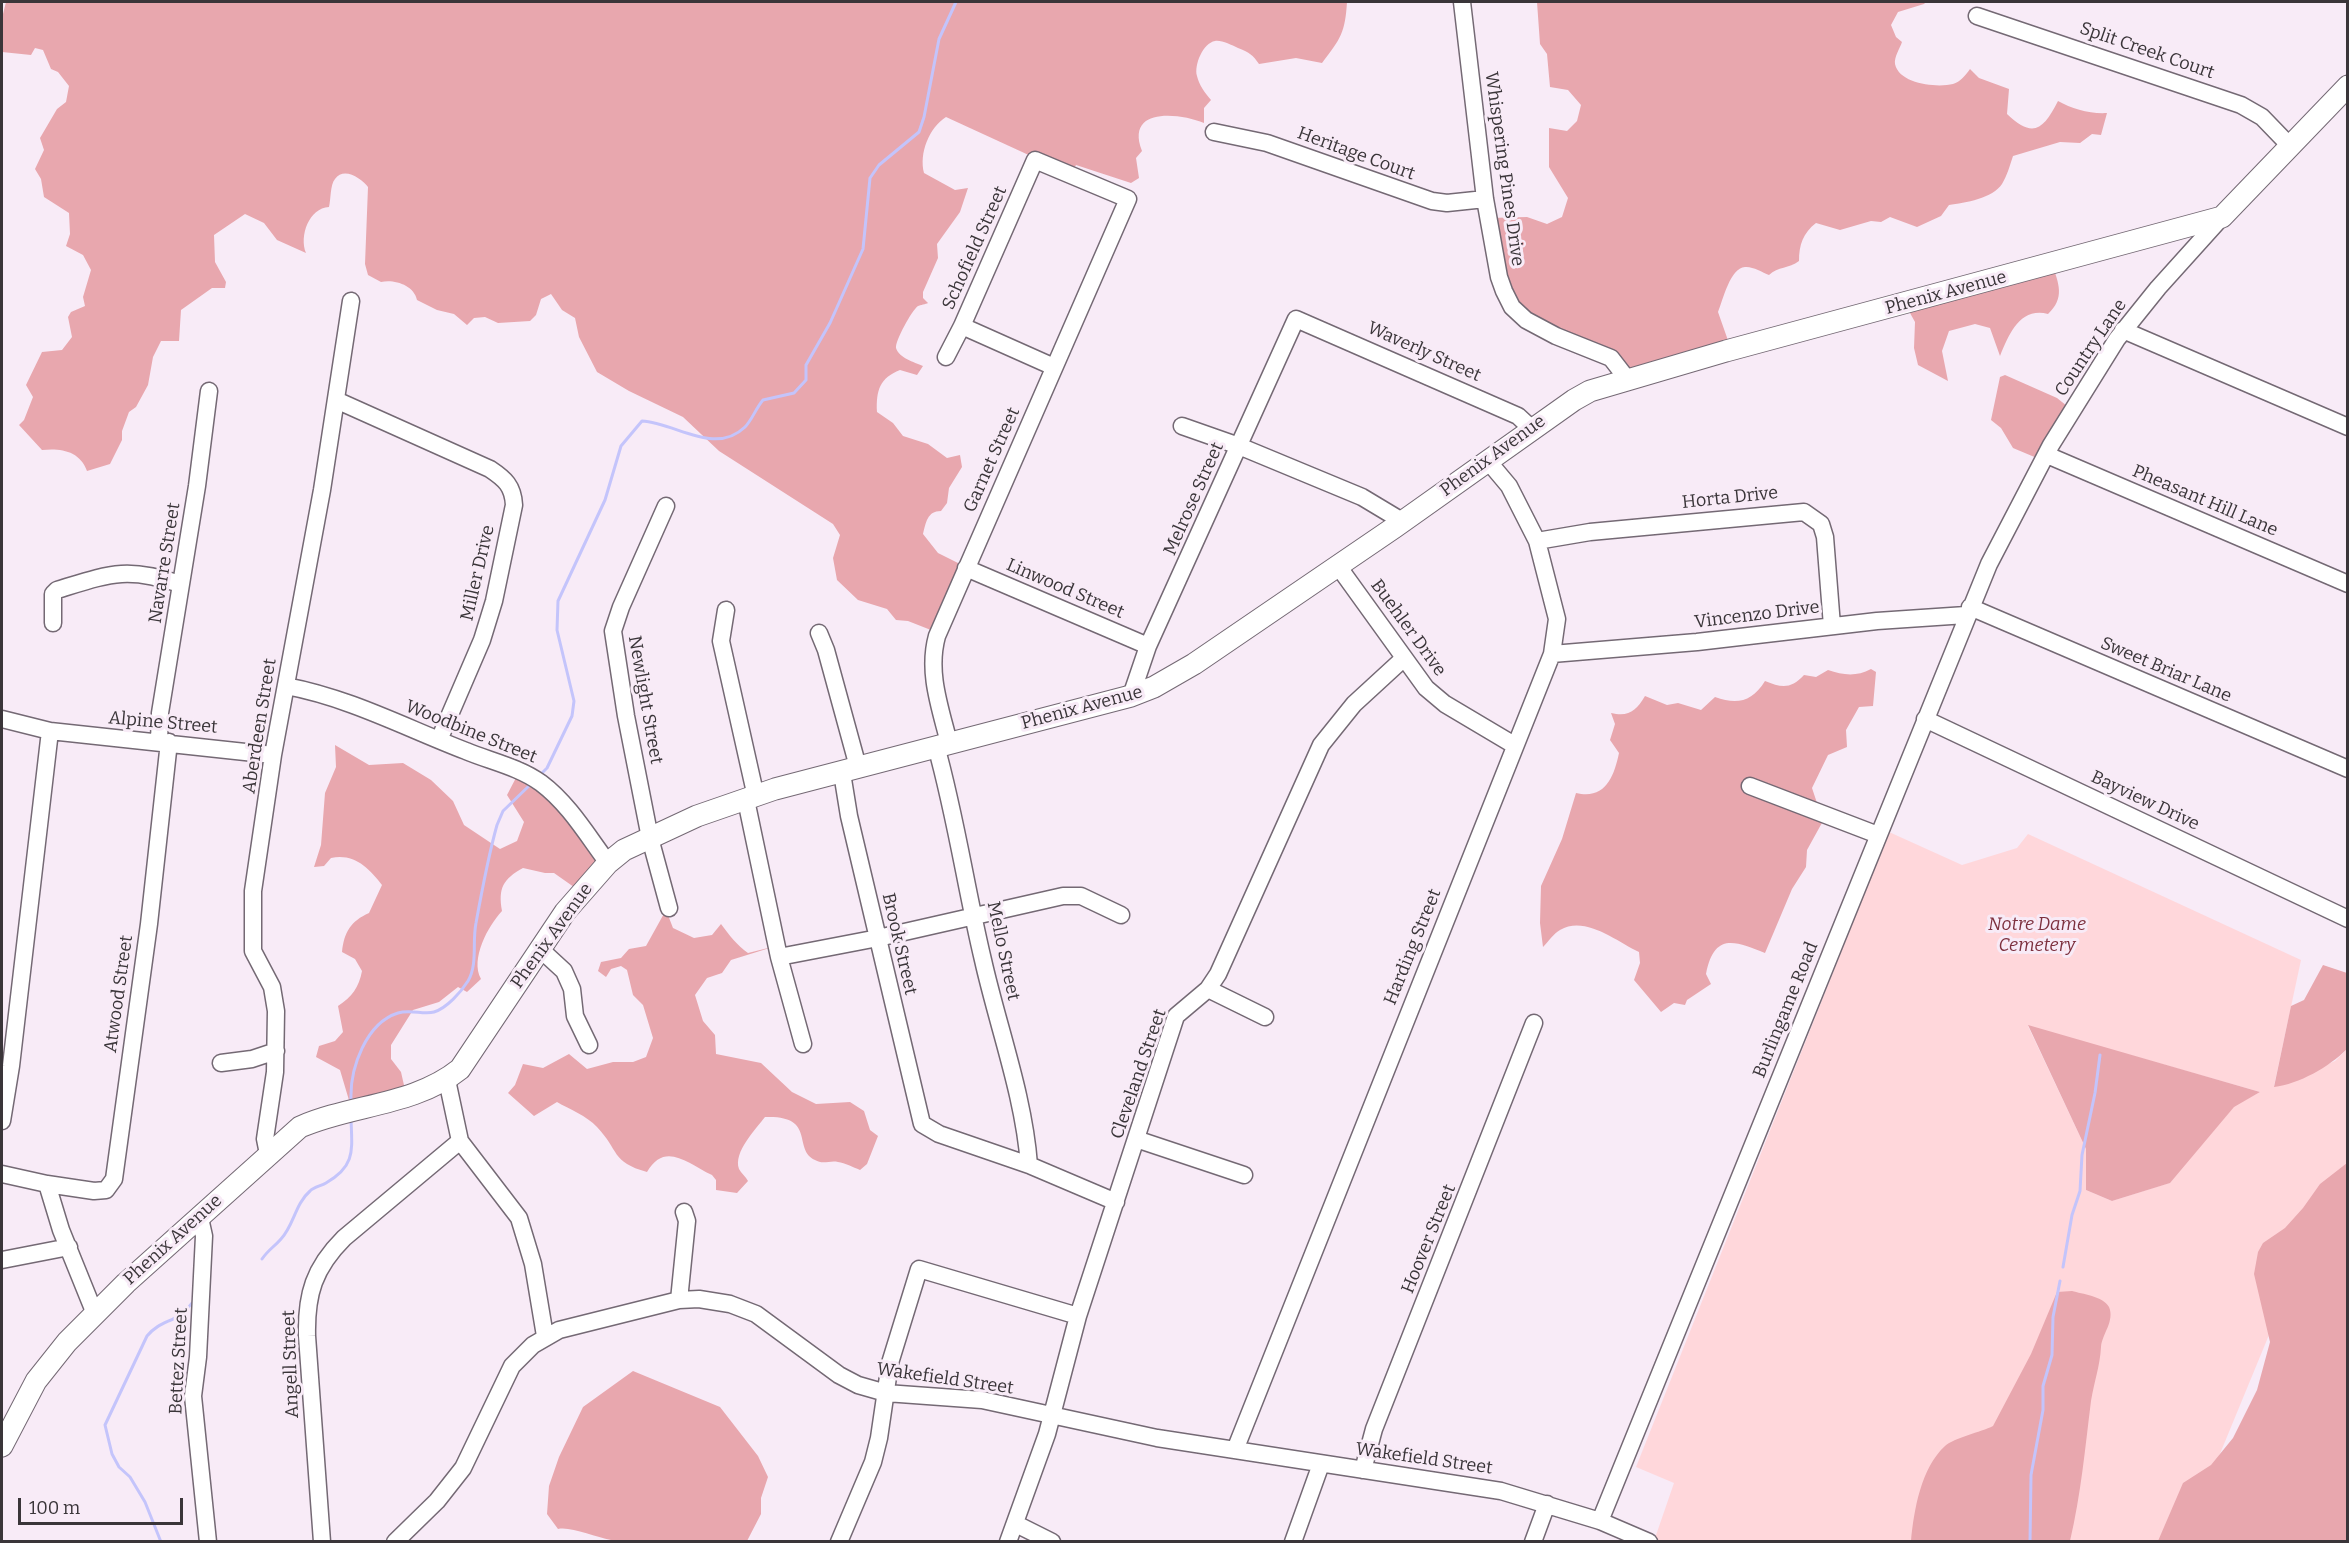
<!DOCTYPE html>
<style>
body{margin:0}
#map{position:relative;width:2349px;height:1543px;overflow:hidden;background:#f8ebf7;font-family:Bitter,serif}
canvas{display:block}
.frame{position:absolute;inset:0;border:3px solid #3a3539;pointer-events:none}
.scale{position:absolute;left:18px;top:1498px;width:165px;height:27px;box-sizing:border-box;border:3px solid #3a3539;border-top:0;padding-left:8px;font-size:18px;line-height:21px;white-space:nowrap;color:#3a3539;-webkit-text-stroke:4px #f8ebf7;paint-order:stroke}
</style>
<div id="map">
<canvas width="2349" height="1543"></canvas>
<div class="frame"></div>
<div class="scale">100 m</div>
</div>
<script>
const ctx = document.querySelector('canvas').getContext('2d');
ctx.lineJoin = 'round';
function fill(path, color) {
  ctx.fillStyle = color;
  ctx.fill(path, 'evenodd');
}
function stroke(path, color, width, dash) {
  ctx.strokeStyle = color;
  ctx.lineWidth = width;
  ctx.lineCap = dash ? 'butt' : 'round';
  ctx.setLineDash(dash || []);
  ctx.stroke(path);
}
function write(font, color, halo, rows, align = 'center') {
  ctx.font = font + ' Bitter,serif';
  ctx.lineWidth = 6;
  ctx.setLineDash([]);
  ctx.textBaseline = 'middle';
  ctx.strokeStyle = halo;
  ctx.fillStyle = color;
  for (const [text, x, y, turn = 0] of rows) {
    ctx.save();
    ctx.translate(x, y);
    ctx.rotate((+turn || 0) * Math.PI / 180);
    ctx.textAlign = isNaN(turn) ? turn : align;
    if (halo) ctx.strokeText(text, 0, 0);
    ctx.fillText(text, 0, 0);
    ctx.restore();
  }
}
fill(new Path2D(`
 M1889,832L1962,865L2017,848L2028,834L2301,960L2274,1086L2335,1061L2347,1049V1181L2304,1250L2184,1541H1654L1674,1483L1636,1467ZM2028,1026L2260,1092L2234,1106L2169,1183L2112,1201L2086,1190V1149Z`), '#ffd7db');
fill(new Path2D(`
 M6,2H1347C1345,33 1341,38 1322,63L1296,58L1259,64C1253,55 1249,52 1238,48C1231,45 1222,40 1215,41C1203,43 1194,65 1197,76C1199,85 1205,93 1211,100L1204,108V123C1179,113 1125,107 1142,151L1136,158L1139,178L1131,183L1076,165L1070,174L946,117C929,128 919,153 924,173L955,190L968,188L960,212L937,244L938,258L923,292V298L928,303C926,304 920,305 918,306C912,310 895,341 896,348C899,358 914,362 923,366L917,375L900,370C880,378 876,390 877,412L893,423L903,436L928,444L947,458L960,455L962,467L949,488L947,503L941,511C927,511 926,523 923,534L938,553L966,567L936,632L908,621L896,620L887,609L858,600L837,580L833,558L840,535L833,524L719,451L683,417L629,391L597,372L579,337L575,318L562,310L551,294L541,299L536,315L530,321L498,323L485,317L474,318L467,325L454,314L437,310L417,300C414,285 394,279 381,282L368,275L365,264L368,187C362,179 344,166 335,179C330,185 331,199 329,207C309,208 299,236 306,253L277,240L264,223L245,214L214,235L215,262L226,282L225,288H212L181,310L179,341H161L153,357L148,385L136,407L129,412L122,431V440L110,464L87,471C80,451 61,448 42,450L19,425L24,420L33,397L26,385L42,352L62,350L72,337L68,317L71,312L85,306L83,297L91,270L83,255L66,246L70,234L69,213L44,197L41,179L35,169L44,150L40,138L57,109L66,102L69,86L58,72L51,69L43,50L35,48L31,55L2,52V18Z
 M1537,2H1926L1924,4L1898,12L1891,25L1896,37L1902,42C1900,48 1894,57 1895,64C1899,84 1937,88 1953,84C1960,82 1966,75 1970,69L1979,78L2009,89L2007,114C2034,140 2044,128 2058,101C2072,109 2090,114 2107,113L2101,135L2092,134L2080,143L2060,142L2013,156C2010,165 2007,176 2002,184C1993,198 1965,203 1949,205L1941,216L1917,227L1890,217L1881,222L1871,221L1840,230L1816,223C1803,233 1799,245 1799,261C1789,269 1778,266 1769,275C1762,272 1752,266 1745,267C1730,268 1723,300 1718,312L1731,349L1631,379L1511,307L1490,218L1527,217L1547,224L1562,217L1568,198L1549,167V128L1567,131L1577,121L1581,105L1568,90L1550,87L1547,54L1540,44Z
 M2052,264C2059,284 2065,298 2048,314C2020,307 2009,334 2000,356L1990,328L1975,324L1949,331L1942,351L1948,381L1918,365L1914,348L1915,322L1905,304Z
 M2005,375L2057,398L2072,410L2044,461L2013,448L2001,428L1991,420L2000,377Z
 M1871,669L1876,672L1873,706L1859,707L1846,730L1847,747L1828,755L1812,788L1823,821L1807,850L1806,867L1792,889L1765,953C1735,941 1714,932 1706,974L1711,984L1687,1000L1685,1005L1674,1003L1661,1012L1634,980L1640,963L1639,952C1616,941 1585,915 1560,930C1554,933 1548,942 1543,947L1540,923L1541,886L1562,839L1576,793C1605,800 1614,777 1619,753L1610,740L1615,724L1611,713C1629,717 1636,711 1645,696L1667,705L1678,703L1701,710L1715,697C1737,705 1752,702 1765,681C1782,688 1791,689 1804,675L1816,677L1828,670C1843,675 1856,677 1871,669Z
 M335,745L369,765L403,763L431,780L453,801L464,825L500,849L517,841L524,822L507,795L519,772L537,778L607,860L581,892L554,873H545L523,868C503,879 498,888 502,911C488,926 470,959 481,979L467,992L458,987L439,1002L413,1010L391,1045V1059L401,1072L406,1094L351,1107L340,1070L316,1057L319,1046L335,1041L343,1032L338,1006C352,997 359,987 362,971L355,959L342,952C344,932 351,921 369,913L382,885C369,868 354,853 331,858L324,866L314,867L321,845L325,793L336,767Z
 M666,910L673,928L694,938L712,935L721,924C729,935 737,945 748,953L776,946L731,960L722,973L707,978L695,995L703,1021L715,1035L716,1054L761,1063L792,1092L816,1104L850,1102L864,1111L870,1130L878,1136L867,1164L860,1170C853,1167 845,1163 838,1162C830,1160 823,1165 815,1160C792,1149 817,1115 765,1117C756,1129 733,1152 739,1169C741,1173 746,1177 748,1181L737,1193L716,1190V1180L712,1175C687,1163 665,1141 647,1172C611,1162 619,1150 597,1127C587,1116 569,1109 557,1102L534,1116L508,1093L515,1085L523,1064L543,1068L569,1054L587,1069L613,1062H633L646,1057L653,1038L643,1005L633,995L627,970L621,966L611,969L606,977L598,971L601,962L621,958L629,949L646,946Z
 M2323,965L2347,973V1049C2329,1067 2299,1084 2274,1087L2291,1006L2304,1000Z
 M2028,1025L2260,1092L2234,1107L2170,1183L2112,1201L2086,1190V1149Z
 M2347,1163V1541H2158L2183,1483L2211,1465L2233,1438L2257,1390L2270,1342L2254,1274L2258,1252L2263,1243L2285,1228L2303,1208L2320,1184Z
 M2072,1291C2082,1294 2103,1296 2109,1307C2115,1321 2102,1334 2101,1347C2100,1366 2094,1382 2091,1401C2085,1449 2081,1494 2070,1541H1911C1914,1510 1921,1468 1945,1446C1954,1438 1981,1432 1993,1426L2031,1354L2057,1292Z
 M633,1371L720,1407L758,1456L768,1477L761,1498V1514L747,1541L611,1540C595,1537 570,1526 558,1529L547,1514L549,1486L559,1457L583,1407Z`), '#e8a7ae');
stroke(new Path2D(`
 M539,776L547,768L572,716L574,701L557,630L558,601L605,500L621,446L642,421C676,423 715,456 745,427C752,420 756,408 763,400L794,393L806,380V365L830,323L863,249L870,178L879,165L919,132L924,117L939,39L956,2
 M351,1099C350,1068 366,1023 398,1013C410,1009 424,1015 434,1012C447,1008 461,992 468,981C478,964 472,942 476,923C482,890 488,857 497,825L503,811L532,783
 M262,1259C268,1250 274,1247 281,1239C294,1225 295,1204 310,1191C314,1187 321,1186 326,1183C356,1166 352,1150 351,1119
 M2063,1267L2072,1215L2080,1191L2082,1155L2095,1093L2100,1055
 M161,1542L145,1502L130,1477L119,1467L112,1454L105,1425L147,1336C162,1318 177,1324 192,1303
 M2030,1542L2031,1475L2043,1410V1386L2052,1355L2053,1317L2060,1281`), '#c4c4fb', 3);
const minor = new Path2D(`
 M1462,2L1485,199L1499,277L1504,291L1512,307L1526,320L1556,336L1611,358L1628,380
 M1977,16L2241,105L2262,117L2290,146
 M1214,132L1267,143L1432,201L1447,203L1485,199
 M962,326L1054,367
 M2123,330L2348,427
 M946,357L962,326L1035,160L1128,199L937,636C927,672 940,707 949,743
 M336,400L490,469C505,479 513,486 514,505L494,601L482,640L439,740
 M1182,426L1239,446L1362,497L1402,521
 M2047,455L2348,584
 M666,506L621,607L613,631L626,716L650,838L669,908
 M1537,541L1590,532L1804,512L1821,524L1825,537L1832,626
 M1338,566L1426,688L1445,704L1514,745
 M966,568L1148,646
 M1970,607L2348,769
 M726,610L721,641L756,797
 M53,623V594L57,590C109,574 126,566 180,584
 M819,633L826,650L858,767
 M1552,654L1697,642L1877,621L1966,615
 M286,686C350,698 406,728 466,751C490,761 519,767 541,783C569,804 587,835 608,863
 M1131,696L1148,646L1296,319L1518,416L1531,428
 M2,719L50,731L273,755
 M1925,719L2348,919
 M159,741L160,713L197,486L209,391
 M936,746C956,817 966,889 983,960C998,1027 1024,1096 1029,1165
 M842,773L849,816L922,1124L939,1134L1029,1165L1116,1202
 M1750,786L1878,835
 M746,800L779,957L803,1044
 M539,948L564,971L572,989L575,1016L589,1045
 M779,957L878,938L1063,896H1081L1121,915
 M1208,989L1265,1017
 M221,1063L252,1059L276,1051
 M447,1080L460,1141L519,1218L533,1264L545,1336
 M2,1121L11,1066L50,731
 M1136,1139L1244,1175
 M268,1154L265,1139L275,1072L276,1011L272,987L253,951V891L273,755L322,490L351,301
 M2,1174L47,1184L61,1230L95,1314
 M47,1184L94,1191L106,1190L114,1179L149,924L169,742
 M200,1218L204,1236L198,1357L193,1396L208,1542
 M2,1260L69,1247
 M679,1300L687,1221L684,1212
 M1235,1450L1552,654L1557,619L1537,541L1509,486L1488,461
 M1363,1470L1374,1429L1534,1023
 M1600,1521L1989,564L2051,445L2117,339L2158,288L2222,217
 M1016,1524L1052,1542
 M322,1542L307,1336C306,1294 314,1268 344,1238L460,1141
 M395,1542L437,1501L463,1468L512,1366L533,1345L559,1330L679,1300L699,1299L730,1304L756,1314L839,1375L858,1385L886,1393L982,1400L1157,1438L1501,1491L1600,1521L1649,1542
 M839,1542L873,1462L879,1438L890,1363L919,1269L1078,1316
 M1008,1542L1047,1434L1078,1316L1176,1016L1208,989L1218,974L1321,745L1354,704L1403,659
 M1293,1542L1321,1464
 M1533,1542L1547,1504`);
const major = new Path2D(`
 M2,1446L36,1381L67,1342L126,1283L300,1127C352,1104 414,1106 460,1069L565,912L608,863L624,850L697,816L775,789L1131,696L1154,687L1194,664L1395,527L1574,400L1590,391L1726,351L2222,217L2348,86`);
stroke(minor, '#746974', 19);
stroke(major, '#746974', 23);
stroke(minor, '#fff', 16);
stroke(major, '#fff', 21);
write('18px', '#3a3539', '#f8ebf7', [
 ["Split Creek Court",2147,51,19],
 ["Heritage Court",1356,154,20],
 ["Whispering Pines Drive",1504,169,82],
 ["Schofield Street",975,248,-66],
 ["Phenix Avenue",1946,293,-15],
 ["Country Lane",2091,348,-56],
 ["Waverly Street",1424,352,24],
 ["Phenix Avenue",1493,456,-36],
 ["Garnet Street",992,460,-66],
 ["Horta Drive",1730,498,-6],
 ["Melrose Street",1194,499,-66],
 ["Pheasant Hill Lane",2205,501,23],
 ["Navarre Street",165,563,-81],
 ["Miller Drive",478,573,-77],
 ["Linwood Street",1065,589,23],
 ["Vincenzo Drive",1757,615,-7],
 ["Buehler Drive",1408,628,54],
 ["Sweet Briar Lane",2166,670,23],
 ["Newlight Street",645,700,80],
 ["Phenix Avenue",1082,708,-15],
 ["Alpine Street",163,723,5],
 ["Aberdeen Street",260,726,-81],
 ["Woodbine Street",471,732,22],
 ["Bayview Drive",2145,801,25],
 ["Phenix Avenue",552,936,-54],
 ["Brook Street",899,944,77],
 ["Harding Street",1413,947,-68],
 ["Mello Street",1003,951,78],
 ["Atwood Street",119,994,-82],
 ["Burlingame Road",1786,1010,-68],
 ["Cleveland Street",1139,1074,-71],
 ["Hoover Street",1429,1239,-68],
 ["Phenix Avenue",173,1240,-42],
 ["Bettez Street",179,1361,-87],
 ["Angell Street",291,1364,-92],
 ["Wakefield Street",945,1379,8],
 ["Wakefield Street",1424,1459,8]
]);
write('italic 18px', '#7d303e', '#f8ebf7', [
 ["Notre Dame",2037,925],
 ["Cemetery",2037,946]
]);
</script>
